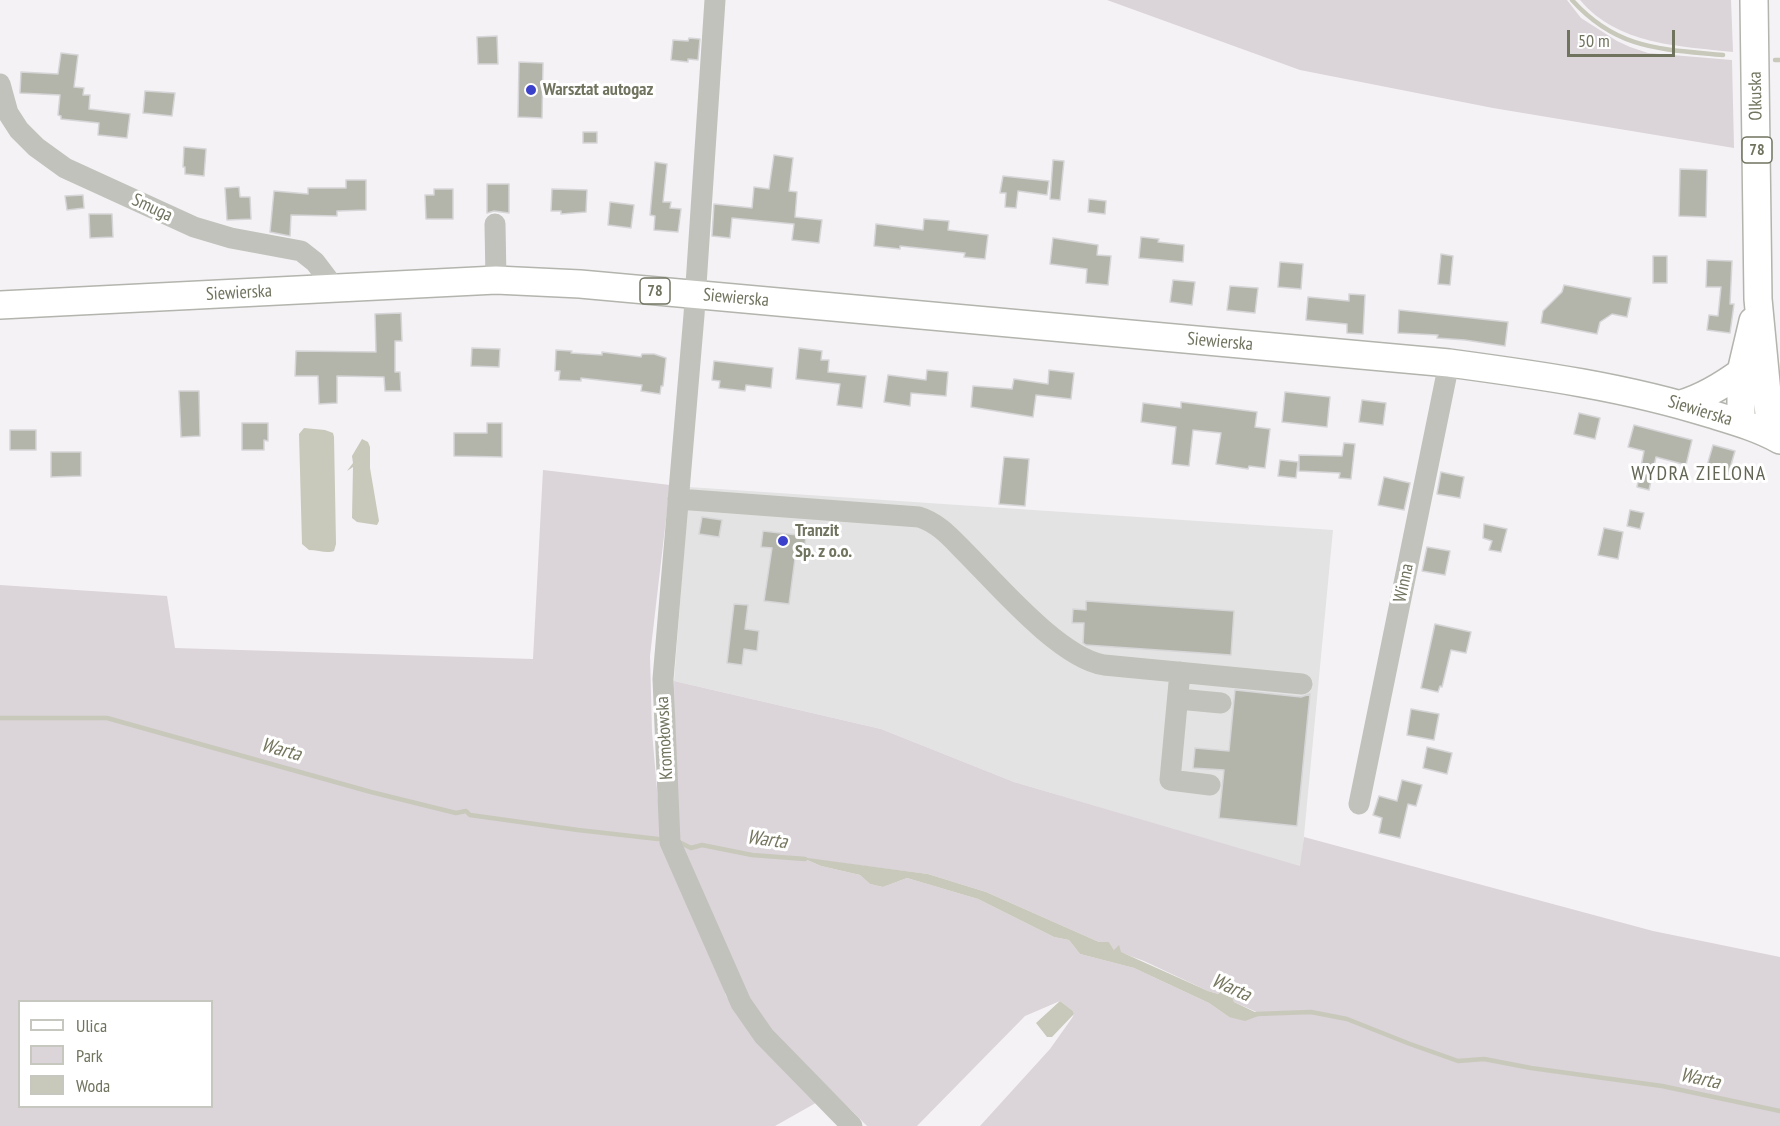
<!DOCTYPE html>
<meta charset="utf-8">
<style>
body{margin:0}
#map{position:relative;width:1780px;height:1126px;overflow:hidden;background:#f4f2f5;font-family:"PT Sans Narrow",sans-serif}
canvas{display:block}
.legend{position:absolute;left:18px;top:1000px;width:195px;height:108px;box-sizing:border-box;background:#fff;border:2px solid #c6c7bf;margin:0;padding:8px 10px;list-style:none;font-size:18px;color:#70745f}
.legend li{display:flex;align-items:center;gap:12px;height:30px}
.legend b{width:30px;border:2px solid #c6c7bf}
.scale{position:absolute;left:1567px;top:30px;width:108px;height:27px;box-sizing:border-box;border:3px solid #70745f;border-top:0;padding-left:8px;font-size:18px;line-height:21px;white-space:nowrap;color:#70745f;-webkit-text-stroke:4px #fff;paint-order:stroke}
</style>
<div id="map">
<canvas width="1780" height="1126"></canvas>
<ul class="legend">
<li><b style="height:8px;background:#fff"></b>Ulica</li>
<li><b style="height:16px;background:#dbd4d9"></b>Park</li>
<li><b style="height:16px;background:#c8c8bb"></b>Woda</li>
</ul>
<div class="scale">50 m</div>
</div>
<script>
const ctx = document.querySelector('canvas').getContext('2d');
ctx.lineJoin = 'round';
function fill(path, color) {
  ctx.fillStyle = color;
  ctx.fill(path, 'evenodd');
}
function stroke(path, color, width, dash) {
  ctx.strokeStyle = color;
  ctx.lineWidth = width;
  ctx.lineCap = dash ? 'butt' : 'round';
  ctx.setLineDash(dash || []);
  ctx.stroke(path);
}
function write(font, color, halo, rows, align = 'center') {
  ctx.font = font + ' "PT Sans Narrow",sans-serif';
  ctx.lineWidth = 6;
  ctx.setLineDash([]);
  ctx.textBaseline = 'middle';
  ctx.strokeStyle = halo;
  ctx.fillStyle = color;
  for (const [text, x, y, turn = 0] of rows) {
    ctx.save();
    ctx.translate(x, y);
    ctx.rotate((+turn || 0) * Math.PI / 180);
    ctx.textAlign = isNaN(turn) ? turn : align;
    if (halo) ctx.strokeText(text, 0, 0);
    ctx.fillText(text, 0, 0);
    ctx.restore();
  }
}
fill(new Path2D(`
 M689,487L1333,530L1301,867L1014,782L881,729L674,681Z`), '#e4e3e3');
fill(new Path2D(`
 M1107,0H1567L1581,18L1617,41L1630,47L1648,53L1732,60L1734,148L1493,108L1300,70Z
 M1580,0H1731L1733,52C1679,46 1618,45 1580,0Z
 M543,470L670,485L650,656L652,732L660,824L716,962L726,996L736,1011L821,1100L775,1126H0V585L167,596L175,648L533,659ZM20,1002H212V1106H20Z
 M674,681L881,729L1014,782L1300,866L1304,837L1653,931L1780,957V1126H980L1050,1049L1072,1018L1074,1014L1073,1011L1060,1001L1025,1016L917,1126H867L769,1028L748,999L680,849L675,762ZM802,858L928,874L986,892L1099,942H1109L1114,950L1144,961L1208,991L1218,994L1228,986L1234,1002L1261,1014L1229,1017L1209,1003L1134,968L1080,954L1069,940L1054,937L978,899L907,878L883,887L870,884L860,875L821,866Z`), '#dbd4d9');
fill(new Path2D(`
 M304,428L325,430L333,433L334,437L336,544L334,551C327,554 318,550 309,550L302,544L299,434Z
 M362,439L368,442L370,447V468L379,521L377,525L357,522L352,518L353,467L347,471L353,463L352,456Z
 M800,857L928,874L986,892L1099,942H1109L1114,950L1119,945L1121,952L1208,991L1218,994L1228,986L1234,1002L1261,1015L1245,1021L1229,1017L1209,1003L1134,968L1080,954L1069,940L1054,937L978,899L907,878L883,887L870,884L860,875L821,866Z
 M1060,1001L1073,1011L1074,1014L1052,1037H1047L1036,1023Z`), '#c8c8bb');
stroke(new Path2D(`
 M1572,0C1617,50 1661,49 1723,55
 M1775,60H1780
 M0,718H107L371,792L456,813L466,811L470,815L578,830L658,839
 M681,843L691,848L702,845L752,855L805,859
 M1256,1014L1311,1012L1347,1019L1410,1044L1458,1061L1484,1059L1531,1068L1662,1086L1780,1111`), '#c8c8bb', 4.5);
const building = new Path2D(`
 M497,36L498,64H478L477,37Z
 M689,38L700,39L698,60L688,59V62L671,60L673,40L688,41Z
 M61,53L78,55L74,87L84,88L83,95H90L89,109L130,114L127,138L98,135L99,123L61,119V116L58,115L60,95L20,93L21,72L58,74Z
 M519,62L543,63L542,118L518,117Z
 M145,91L175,93L172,116L143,113Z
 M583,132H597V143H583Z
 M184,147L206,149L204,176L185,174V167H183Z
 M774,155L793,158L789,191L797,192L795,217L822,220L819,243L792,240L794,224L732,218L730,238L712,236L714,204L752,208L754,187L769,189Z
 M1053,160L1064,161L1060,200L1050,199Z
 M655,162L667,164L663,202H671L670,208L681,209L678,232L654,230L655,216L650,215Z
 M1680,169L1707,170L1706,217L1679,216Z
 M1003,176L1049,181L1047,195L1018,191L1016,208L1005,207L1006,193H1000Z
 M346,180H366V210L337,211V216L291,215L290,236L270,232L274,191L308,194V188H346Z
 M487,184H509V213L494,211L487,213Z
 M239,187L240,197H250L251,219L227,220L225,188Z
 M434,189H453V219H426L425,195H434Z
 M552,189L587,190L586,212L561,214V211H551Z
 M83,195L84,208L67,210L65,196Z
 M1089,199L1106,201L1105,214L1088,212Z
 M610,202L634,205L631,228L608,225Z
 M89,214H112L113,237L90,238Z
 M924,219L949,221L948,230L988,235L985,259L964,257L965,253L900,246V249L874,246L876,224L923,230Z
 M1141,237L1159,239L1158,242L1184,245L1183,262L1139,258Z
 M1053,238L1098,245L1097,255L1111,256L1108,285L1086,283L1087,269L1050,264Z
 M1441,254L1453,256L1450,285L1438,284Z
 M1653,256H1667V283H1653Z
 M1707,260L1732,261L1730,304H1734L1730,333L1707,330L1709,315L1718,316L1721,287H1706Z
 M1280,262L1303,264L1301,289L1278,287Z
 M1173,280L1195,282L1192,305L1170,302Z
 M1564,285L1631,298L1627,317L1612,314L1600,322L1597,334L1541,323L1543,311L1562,292Z
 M1230,286L1258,288L1255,313L1227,310Z
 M1349,294L1365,295L1363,334L1347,333V324L1306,320L1308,297L1349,301Z
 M1399,310L1508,322L1505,346L1465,340L1437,338L1438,335L1398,333Z
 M401,313L402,341H395V372H400L401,391H385L384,377L337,376V403L319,404L318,376H295L296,351L376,352L375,314Z
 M472,348L500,349L499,367L471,366Z
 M799,348L822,351L821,360H829L828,372L866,376L862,408L837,405L840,384L796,379Z
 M556,350L572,351L571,353L602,355V352L641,357L642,354H654L666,358L663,386H661L660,394L641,391L642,385L581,378V381L559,380L560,371H555Z
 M714,361L773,368L771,388L746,385L745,391L719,388L720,381L712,380Z
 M927,370L948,372L946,396L911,393L910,406L884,402L888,375L926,380Z
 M1049,370L1074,373L1071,399L1036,395L1033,417L971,407L973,386L1012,389L1014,379L1048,384Z
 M179,391H199L200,436L181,437Z
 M1285,392L1330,397L1327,427L1282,422Z
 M1362,400L1386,403L1383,425L1359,422Z
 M1181,402L1257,412L1255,427L1270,429L1265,468L1249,466L1248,469L1216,464L1221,433L1193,430L1189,466L1172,464L1176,427L1141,422L1143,403L1181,408Z
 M1579,413L1600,418L1595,439L1574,434Z
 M242,423H268V441L264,440V450H242Z
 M487,423H502V457L454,456V433H487Z
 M1634,425L1692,440L1686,465L1656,457L1649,490L1637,487L1644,451L1628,447Z
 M10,430H36V450H10Z
 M1344,443L1355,444L1351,479L1339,478L1340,473L1299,471V455L1342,456Z
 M1713,445L1735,451L1728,475L1706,469Z
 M51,452H81V476L51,477Z
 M1004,457L1029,459L1025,506L999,504Z
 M1280,460L1298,462L1296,478L1278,476Z
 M1441,472L1464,477L1460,498L1437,494Z
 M1384,477L1410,483L1404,510L1378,505Z
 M1630,510L1644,513L1640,529L1627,526Z
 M702,517L722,520L719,537L699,534Z
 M1484,524L1507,529L1501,552L1489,550L1492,541L1483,538Z
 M1604,528L1623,532L1618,559L1598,555Z
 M763,531L806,536L804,552L796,551L789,604L764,601L772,548L761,547Z
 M1427,547L1450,551L1445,575L1422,571Z
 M1086,601L1234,611L1231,655L1086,645L1083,643L1084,623H1072L1073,609L1086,610Z
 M734,604L748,605L745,629L759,631L757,651L744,649L742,665L727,663Z
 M1435,624L1471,632L1466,653L1451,650L1442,687L1440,686L1438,692L1421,688Z
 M1235,690L1301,697L1310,694L1297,826L1219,818L1224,770L1193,768L1195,748L1229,751Z
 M1411,709L1439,714L1434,740L1407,735Z
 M1427,747L1452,753L1447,774L1423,768Z
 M1402,780L1422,785L1416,806L1408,804L1400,838L1379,833L1382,818L1373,815L1379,796L1397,801Z`);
fill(building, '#b3b4aa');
stroke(building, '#d6d5d7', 1.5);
const major = new Path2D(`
 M1754,0L1758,299L1771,435
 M0,305L496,280L580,284L1449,363C1538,375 1626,387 1711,414C1734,421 1759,428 1780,440
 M1681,404C1704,397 1722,386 1741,372
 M1741,423V372L1753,321`);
stroke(major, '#b3b4ad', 30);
stroke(new Path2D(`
 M715,0L694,315L663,679L670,842L741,1003L764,1036L852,1126
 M0,84L8,113L19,130L36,147L65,168L194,227L231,238L301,251L315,262L334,287
 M495,224L496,280
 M678,499L919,517C939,523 952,539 966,553C998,585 1060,658 1104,665L1302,684
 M1180,672L1170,780L1210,785
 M1178,699L1221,703
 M1359,804L1449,363`), '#c0c2bb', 21);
stroke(major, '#fff', 27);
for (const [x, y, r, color] of [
 [531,90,6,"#3c41cb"],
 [783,541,6,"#3c41cb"]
]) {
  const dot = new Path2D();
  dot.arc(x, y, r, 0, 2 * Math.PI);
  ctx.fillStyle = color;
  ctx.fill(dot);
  stroke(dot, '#fff', 2);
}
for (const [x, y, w] of [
 [1757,150,30],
 [655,291,30]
]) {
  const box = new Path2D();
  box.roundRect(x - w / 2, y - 13, w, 26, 4.5);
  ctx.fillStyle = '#fff';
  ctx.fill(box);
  stroke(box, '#70745f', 1.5);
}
write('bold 16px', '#70745f', null, [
 ["78",1757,150],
 ["78",655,291]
]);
write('bold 18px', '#70745f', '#fff', [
 ["Warsztat autogaz",543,90],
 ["Tranzit",795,531],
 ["Sp. z o.o.",795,552]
], 'left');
write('18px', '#70745f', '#fff', [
 ["Olkuska",1756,96,-91],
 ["Smuga",152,208,25],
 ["Siewierska",239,293,-3],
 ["Siewierska",736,298,5],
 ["Siewierska",1220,342,5],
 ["Siewierska",1700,411,17],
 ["Winna",1404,583,-78],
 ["Kromołowska",665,738,-93]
]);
ctx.letterSpacing = '1.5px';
write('20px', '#636555', '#fff', [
 ["WYDRA ZIELONA",1699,474]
]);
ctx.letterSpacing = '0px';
write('italic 20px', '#76765f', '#fff', [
 ["Warta",281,750,15],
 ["Warta",767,840,8],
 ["Warta",1231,988,24],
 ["Warta",1700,1079,12]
]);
</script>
